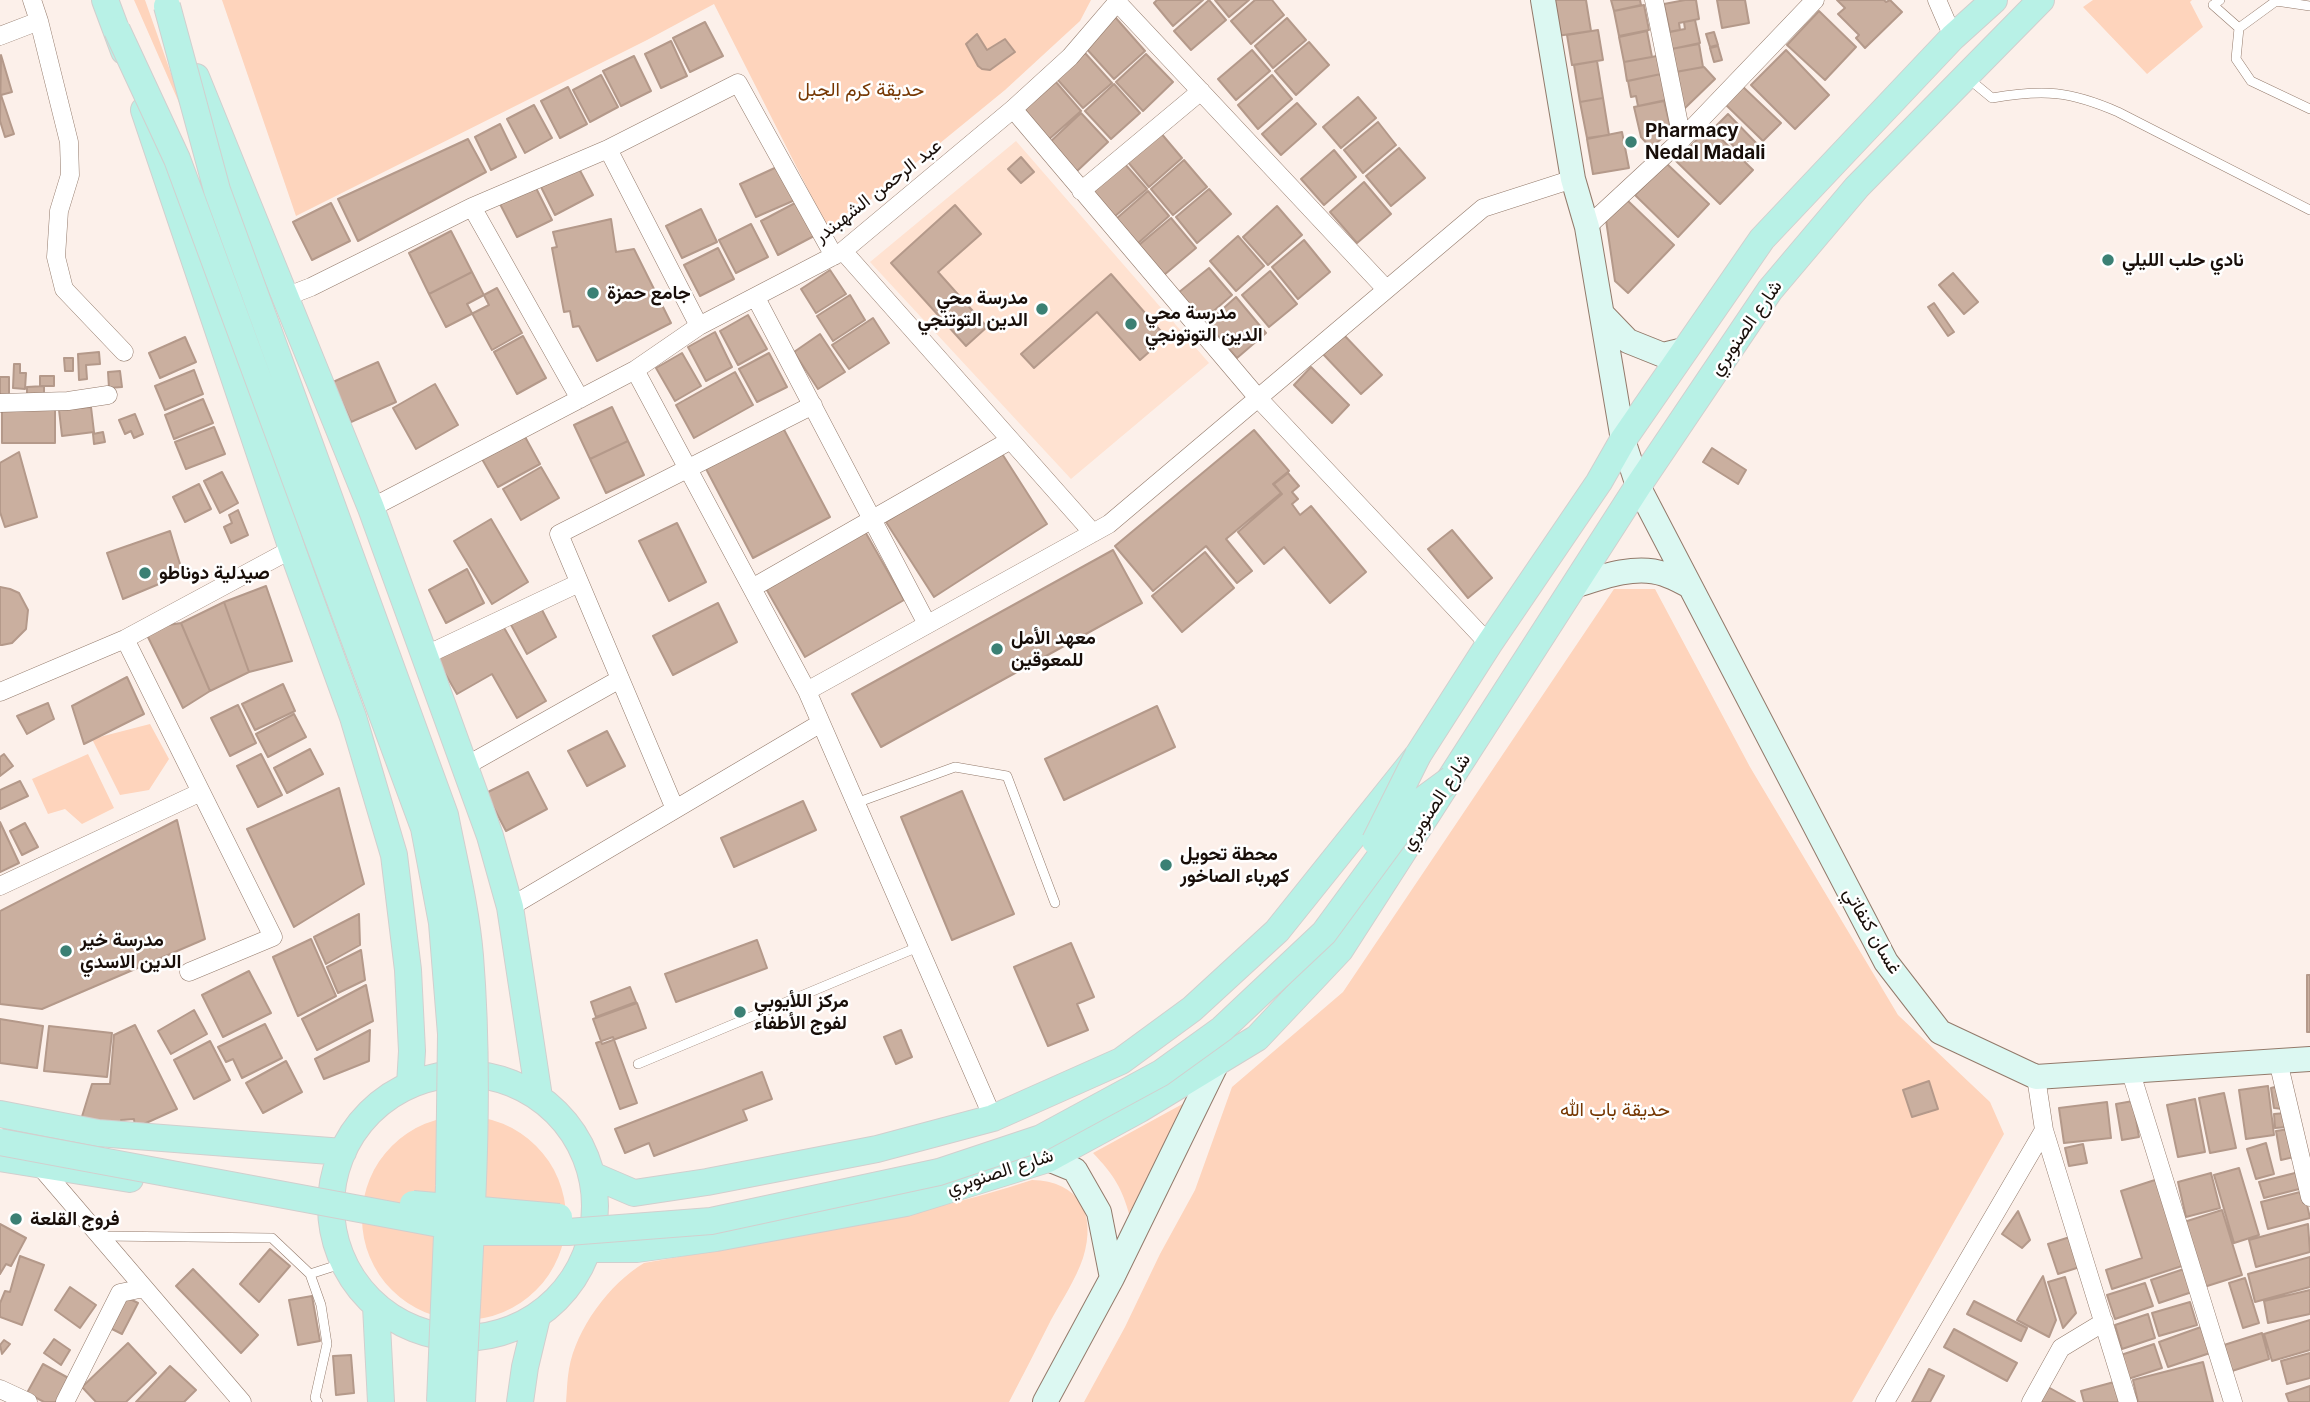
<!DOCTYPE html>
<meta charset="utf-8">
<style>
body{margin:0}
canvas{display:block;background:#fcf0ea}
</style>
<canvas width="2310" height="1402"></canvas>
<script>
const ctx = document.querySelector('canvas').getContext('2d');
ctx.lineJoin = 'round';
function fill(path, color) {
  ctx.fillStyle = color;
  ctx.fill(path, 'evenodd');
}
function stroke(path, color, width, dash) {
  ctx.strokeStyle = color;
  ctx.lineWidth = width;
  ctx.lineCap = dash ? 'butt' : 'round';
  ctx.setLineDash(dash || []);
  ctx.stroke(path);
}
function write(font, color, halo, rows, align = 'center') {
  ctx.font = font + ' Inter,Vazirmatn,sans-serif';
  ctx.lineWidth = 5;
  ctx.setLineDash([]);
  ctx.textBaseline = 'middle';
  ctx.strokeStyle = halo;
  ctx.fillStyle = color;
  for (const [text, x, y, turn = 0] of rows) {
    ctx.save();
    ctx.translate(x, y);
    ctx.rotate((+turn || 0) * Math.PI / 180);
    ctx.textAlign = isNaN(turn) ? turn : align;
    if (halo) ctx.strokeText(text, 0, 0);
    ctx.fillText(text, 0, 0);
    ctx.restore();
  }
}
fill(new Path2D(`
 M1016,141L1209,363L1071,479L870,262Z`), '#ffe2d1');
fill(new Path2D(`
 M134,0H145L191,130Z
 M222,0H1091L1080,21L1005,90L830,233L714,4L647,40L296,216Z
 M2093,0H2192L2190,2L2203,27L2147,74L2083,7Z
 M1614,589H1655L1750,767L1898,1015L1990,1102L2004,1134L1852,1402H1084L1125,1327L1160,1254L1195,1190L1232,1087L1343,992Z
 M150,724L169,759L149,790L120,795L92,739Z
 M88,754L114,808L82,824L65,809L48,814L32,779Z
 M1188,1101L1130,1217C1122,1188 1114,1175 1093,1153Z
 M362 1218a102 102 0 1 1 204 0a102 102 0 1 1-204 0Z
 M1032,1180C1079,1181 1097,1214 1083,1258C1076,1279 1062,1300 1051,1320C1037,1348 1023,1375 1009,1402H566C567,1391 567,1380 569,1369C576,1329 609,1284 644,1263C774,1240 906,1221 1032,1180Z`), '#fed4bc');
const building = new Path2D(`
 M1157,0H1203L1173,26L1154,3Z
 M1209,0L1226,20L1191,50L1174,31Z
 M1215,0H1249L1229,17Z
 M1255,0H1272L1284,15L1251,44L1231,21Z
 M1552,0H1586L1591,31L1557,36Z
 M1611,0H1640L1641,5L1614,11Z
 M1685,0H1696L1699,19L1679,23L1680,30L1670,32L1664,4Z
 M1717,0H1745L1749,23L1722,28Z
 M1837,0H1884L1886,2L1890,0L1902,12L1865,48L1856,38L1859,35L1838,14L1845,8Z
 M1644,5L1649,30L1619,36L1614,11Z
 M1819,11L1856,47L1825,80L1787,45Z
 M1115,17L1145,51L1114,79L1084,46Z
 M1287,18L1306,40L1273,68L1255,46Z
 M1695,20L1700,43L1672,49L1668,32L1685,29L1684,22Z
 M705,22L723,56L690,72L673,38Z
 M1598,30L1603,60L1572,65L1567,35Z
 M1647,31L1652,57L1624,62L1619,37Z
 M1714,32L1718,45L1710,47L1706,34Z
 M977,34L987,50L1005,39L1015,52L990,70L982,69L978,66L966,44Z
 M671,41L687,76L661,88L645,54Z
 M1309,42L1329,65L1296,95L1275,71Z
 M1699,44L1703,67L1676,72L1671,49Z
 M1718,46L1722,60L1714,62L1710,48Z
 M1252,50L1270,71L1236,100L1218,79Z
 M1786,50L1829,95L1795,129L1751,85Z
 M1085,53L1112,83L1083,108L1057,79Z
 M1146,54L1173,82L1143,111L1116,82Z
 M1,55L12,92L1,95L14,134L5,137L0,121Z
 M634,56L651,91L621,106L603,71Z
 M1657,56L1661,74L1627,81L1624,62Z
 M1597,61L1603,98L1580,102L1574,65Z
 M1704,67L1715,79L1685,108L1678,97L1675,72Z
 M1661,74L1666,100L1638,106L1636,96L1631,97L1628,81Z
 M601,75L618,107L590,122L573,90Z
 M1272,75L1292,99L1258,129L1238,105Z
 M1056,82L1081,111L1047,141L1022,112Z
 M1114,84L1140,113L1111,139L1085,111Z
 M1742,86L1781,123L1763,141L1725,104Z
 M568,87L587,124L560,138L541,101Z
 M1358,97L1376,118L1341,148L1323,127Z
 M1603,98L1609,135L1587,138L1580,102Z
 M1664,101L1671,130L1651,148L1641,137L1634,107Z
 M1297,103L1316,124L1281,155L1262,134Z
 M534,105L552,138L525,153L507,119Z
 M1081,113L1108,142L1076,172L1049,143Z
 M1728,114L1761,148L1748,161L1715,127Z
 M1378,122L1396,145L1363,173L1344,150Z
 M500,124L516,157L491,170L475,137Z
 M1709,127L1753,170L1720,204L1676,161Z
 M1160,132L1182,158L1149,187L1127,161Z
 M1622,132L1629,168L1593,174L1587,139Z
 M468,139L486,172L358,241L338,199Z
 M1399,148L1425,178L1391,206L1366,176Z
 M1334,150L1356,177L1324,205L1301,179Z
 M1021,157L1034,172L1021,183L1008,169Z
 M1184,160L1207,187L1173,215L1151,189Z
 M576,163L593,195L555,215L539,183Z
 M1124,163L1147,189L1114,217L1091,191Z
 M1666,163L1709,204L1678,237L1635,195Z
 M779,166L795,200L756,217L740,184Z
 M1364,182L1391,214L1357,243L1330,212Z
 M535,186L552,220L517,237L500,204Z
 M1209,189L1231,214L1197,243L1176,217Z
 M1148,191L1169,216L1137,244L1116,219Z
 M1627,200L1674,245L1628,293L1615,281L1606,220Z
 M797,202L814,236L778,255L761,221Z
 M331,203L350,241L312,260L293,222Z
 M955,205L981,234L938,272L987,327L966,346L891,263Z
 M1277,206L1302,235L1268,265L1243,237Z
 M701,209L717,242L682,258L666,226Z
 M1171,218L1196,248L1164,275L1139,245Z
 M611,219L616,252L634,249L671,323L597,361L579,326L573,327L570,311L564,312L552,248L557,247L553,232Z
 M751,224L768,257L736,273L719,240Z
 M451,231L472,272L429,294L409,253Z
 M1238,236L1264,266L1236,291L1210,261Z
 M1304,240L1330,272L1298,299L1272,267Z
 M718,248L734,279L700,296L684,265Z
 M1209,268L1232,295L1202,321L1178,293Z
 M830,270L846,294L816,313L801,289Z
 M1270,271L1297,304L1269,327L1242,295Z
 M472,272L489,305L446,327L429,294Z
 M1953,273L1978,302L1964,314L1939,285Z
 M1111,274L1166,337L1140,360L1097,312L1034,368L1021,354Z
 M497,288L522,333L492,350L467,304Z
 M850,295L865,320L833,341L817,316Z
 M1236,297L1266,333L1237,358L1207,323Z
 M1934,303L1954,332L1948,336L1928,307Z
 M748,315L767,349L738,365L720,331Z
 M873,318L889,343L849,369L832,345Z
 M715,332L732,367L706,381L688,347Z
 M820,334L845,372L818,389L794,352Z
 M1344,335L1382,375L1361,394L1323,354Z
 M523,336L546,378L517,394L494,352Z
 M185,337L196,362L160,378L149,353Z
 M99,352L100,364L86,365L87,379L79,380L78,354Z
 M682,353L701,386L675,401L656,368Z
 M769,353L787,387L757,402L739,369Z
 M64,358H73V371H65Z
 M378,362L396,402L351,422L333,382Z
 M14,364H20V373H26L25,389L13,388Z
 M1311,367L1349,405L1332,423L1294,385Z
 M194,370L203,394L165,410L155,386Z
 M120,371L122,387L109,388L108,372Z
 M735,372L753,405L694,438L676,405Z
 M40,376H54V386H40Z
 M0,377H9V395H0Z
 M435,384L458,425L416,449L393,408Z
 M44,386V395L27,396V387Z
 M203,399L213,423L174,439L165,415Z
 M91,407L94,432L62,436L59,410Z
 M612,407L628,441L590,459L574,425Z
 M2,408H55V443H2Z
 M135,414L143,434L134,438L131,431L125,434L119,420Z
 M781,424L830,517L753,558L704,465Z
 M214,427L225,454L186,469L175,442Z
 M1254,430L1289,471L1273,484L1281,493L1226,539L1252,571L1237,583L1206,546L1153,591L1115,546Z
 M103,432L105,442L94,444L93,434Z
 M524,435L540,464L498,487L482,459Z
 M628,441L644,475L606,493L590,459Z
 M1712,448L1746,470L1738,484L1703,462Z
 M999,449L1047,524L934,597L886,522Z
 M19,452L37,517L5,527L0,512V463Z
 M541,467L559,498L521,520L503,489Z
 M222,472L238,503L220,513L204,481Z
 M1288,473L1299,486L1292,492L1298,499L1292,504L1300,515L1311,506L1366,572L1330,603L1284,547L1264,564L1238,532L1282,494L1274,484Z
 M199,484L211,509L185,522L173,497Z
 M238,510L248,535L231,543L224,527L232,523L229,515Z
 M491,519L528,582L492,604L454,541Z
 M677,523L706,582L669,601L639,541Z
 M863,528L904,600L805,657L764,585Z
 M1452,530L1492,578L1468,598L1428,549Z
 M170,531L183,574L123,599L107,553Z
 M1113,550L1142,603L881,747L852,694Z
 M1205,552L1234,588L1182,632L1152,596Z
 M467,569L484,603L446,623L429,590Z
 M266,586L292,661L249,672L224,602Z
 M0,587L10,589L19,593L28,610L26,629L12,643L2,645H0Z
 M224,602L249,672L210,691L181,623Z
 M718,603L737,642L673,675L653,636Z
 M540,606L556,637L527,654L510,623Z
 M499,619L546,701L517,718L492,674L457,694L435,656Z
 M181,623L210,691L183,708L144,629Z
 M127,677L144,714L84,744L72,706Z
 M283,684L295,711L255,730L242,704Z
 M48,703L54,719L27,734L17,716Z
 M238,705L256,743L230,756L211,718Z
 M1157,706L1175,747L1064,800L1045,759Z
 M294,714L306,737L268,757L256,734Z
 M607,731L625,766L587,786L568,751Z
 M310,749L323,774L287,793L274,768Z
 M4,754L13,766L0,776V757Z
 M261,754L282,795L258,807L237,766Z
 M528,772L547,809L506,831L486,793Z
 M20,781L28,796L0,809V790Z
 M339,788L364,884L294,927L247,829Z
 M962,791L1014,914L952,940L901,817Z
 M803,801L816,830L734,867L721,838Z
 M177,820L205,939L42,1009L0,1004V911Z
 M0,822L19,863L0,872Z
 M25,823L38,847L22,855L10,831Z
 M359,914L360,945L326,964L314,937Z
 M311,939L336,996L298,1016L273,957Z
 M757,940L767,968L676,1002L665,974Z
 M1071,943L1094,997L1077,1004L1088,1030L1048,1046L1014,967Z
 M361,950L365,980L338,993L327,967Z
 M249,971L271,1013L223,1037L202,995Z
 M2307,975H2310V1032H2307Z
 M366,985L373,1021L317,1050L302,1019Z
 M630,987L636,1002L596,1017L591,1002Z
 M637,1003L646,1028L602,1044L593,1019Z
 M194,1010L207,1034L171,1054L158,1031Z
 M0,1019L43,1026L37,1068L0,1063Z
 M265,1024L282,1058L242,1078L233,1059L226,1062L218,1047Z
 M135,1025L177,1109L135,1128L134,1119L121,1120L122,1132L80,1123L92,1084H110L114,1035Z
 M49,1026L112,1033L107,1077L44,1071Z
 M370,1030L369,1061L324,1079L315,1059Z
 M901,1030L912,1057L896,1064L884,1037Z
 M613,1037L637,1103L620,1109L596,1043Z
 M210,1041L230,1080L194,1099L174,1060Z
 M286,1061L302,1092L263,1113L246,1083Z
 M762,1072L772,1099L743,1110L747,1120L654,1156L649,1143L625,1153L615,1129Z
 M1929,1081L1938,1109L1912,1117L1903,1090Z
 M2268,1086L2274,1135L2246,1139L2239,1090Z
 M2279,1086L2283,1109L2274,1108L2271,1088Z
 M2224,1093L2236,1148L2210,1153L2199,1098Z
 M2195,1099L2205,1152L2178,1157L2167,1105Z
 M2133,1101L2139,1137L2122,1140L2116,1104Z
 M2107,1102L2111,1138L2064,1143L2059,1108Z
 M2286,1113L2287,1127L2275,1128L2274,1114Z
 M2289,1129L2294,1157L2281,1160L2276,1131Z
 M2266,1143L2274,1174L2256,1179L2247,1149Z
 M2083,1144L2087,1163L2069,1166L2065,1148Z
 M2239,1168L2259,1235L2234,1243L2214,1175Z
 M2299,1172L2303,1188L2264,1198L2259,1182Z
 M2211,1173L2220,1208L2186,1217L2178,1182Z
 M2158,1179L2185,1265L2112,1289L2106,1270L2142,1258L2121,1191Z
 M2304,1191L2310,1218L2268,1229L2261,1202Z
 M2222,1210L2242,1275L2204,1287L2184,1222Z
 M2018,1211L2030,1240L2022,1248L2002,1234Z
 M0,1224L26,1238L11,1266L6,1264L0,1274Z
 M2308,1224L2310,1252L2256,1267L2249,1240Z
 M2073,1236L2083,1266L2058,1274L2048,1244Z
 M270,1249L290,1266L259,1302L240,1284Z
 M20,1256L44,1265L22,1325L0,1317V1303L5,1291L10,1292Z
 M2310,1257V1287L2255,1302L2248,1274Z
 M193,1269L258,1335L241,1353L176,1286Z
 M2184,1269L2192,1292L2159,1303L2151,1280Z
 M2043,1276L2056,1320L2049,1337L2017,1320Z
 M2065,1277L2076,1313L2063,1328L2048,1282Z
 M2245,1278L2259,1323L2243,1328L2229,1283Z
 M2145,1283L2153,1306L2115,1319L2107,1295Z
 M70,1287L96,1305L80,1328L55,1310Z
 M2310,1290V1314L2268,1323L2264,1301Z
 M312,1296L320,1341L298,1345L289,1300Z
 M126,1297L138,1303L122,1334L110,1328Z
 M1974,1301L2027,1328L2021,1341L1967,1314Z
 M2190,1302L2197,1325L2159,1336L2152,1313Z
 M2148,1314L2155,1338L2122,1349L2115,1325Z
 M2310,1320V1350L2272,1361L2264,1334Z
 M2201,1327L2210,1353L2168,1367L2159,1342Z
 M1954,1329L2017,1363L2007,1381L1944,1347Z
 M2262,1333L2269,1359L2232,1371L2224,1345Z
 M54,1339L70,1350L61,1365L44,1353Z
 M4,1340L10,1344L2,1354L0,1345Z
 M128,1343L156,1373L126,1402H96L82,1387Z
 M2154,1344L2162,1368L2128,1379L2121,1355Z
 M2310,1353V1378L2287,1384L2281,1361Z
 M351,1355L354,1393L336,1395L333,1356Z
 M2203,1362L2213,1402H2138L2133,1380Z
 M43,1364L72,1380L60,1402H44L27,1393Z
 M170,1366L196,1390L184,1402H136Z
 M1929,1369L1944,1376L1930,1402H1912Z
 M2114,1382L2120,1402H2084L2081,1391Z
 M2310,1386V1402H2289L2286,1394Z
 M2048,1387L2075,1402H2043L2040,1400Z`);
fill(building, '#caaf9f');
stroke(building, '#b4998a', 2);
const lane = new Path2D(`
 M2220,0L2213,5L2239,28
 M2310,6L2276,1L2239,28L2236,59L2251,81L2310,109
 M1969,79L1992,98C2044,89 2070,91 2118,112L2310,210
 M856,803L955,767L1007,776L1055,903
 M638,1064L918,947
 M102,1236L272,1238L310,1274L344,1263
 M310,1274L321,1305L327,1344L315,1398L318,1402`);
const street = new Path2D(`
 M1654,0L1682,139
 M1937,0L1953,37
 M1118,3L1386,289
 M39,21L69,142L70,175L59,211L56,257L64,289L124,352
 M0,36L39,21L32,0
 M1013,109L1258,398L1489,644
 M608,149L699,326
 M1081,191L1201,91
 M472,207L580,399
 M1587,227L1682,139L1815,0
 M843,251L1093,533
 M285,297L311,287L472,207L608,149L738,83L834,256
 M756,298L927,624
 M635,370L807,691L993,1118
 M0,403L68,401L108,395
 M371,508L635,370L699,326L843,251L1013,109L1070,57L1119,0
 M752,588L1009,441
 M125,639L273,937L189,972
 M424,656L579,583
 M807,691L1109,524L1483,208L1573,179
 M0,692L125,639L292,549
 M464,767L620,679
 M675,809L559,534L813,405
 M0,886L201,792
 M510,907L821,723
 M2278,1061L2310,1197
 M2131,1073L2233,1402
 M2044,1130L2128,1402
 M38,1164L242,1402
 M0,1389L28,1402
 M65,1402L120,1293L144,1288
 M1885,1402L2044,1130L2036,1077
 M2031,1402L2061,1348L2104,1322`);
const secondary = new Path2D(`
 M1543,0L1573,179L1587,227L1623,440L1638,486L1886,962L1940,1032L2036,1077L2310,1059
 M1603,315L1628,341L1663,355L1684,350
 M1574,586C1601,577 1636,564 1664,574C1673,577 1682,582 1690,586
 M1048,1159L1075,1170L1099,1212L1112,1278
 M1045,1402L1112,1278L1217,1063`);
const primary = new Path2D(`
 M105,0L124,51
 M196,77L371,508L490,836L510,907L539,1097
 M144,110L292,549L353,717L394,855L408,970L412,1051L410,1085
 M331 1206a132 132 0 1 1 264 0a132 132 0 1 1-264 0Z
 M0,1114L98,1133L343,1152
 M0,1158L130,1179
 M592,1175L634,1193L707,1182L877,1149L993,1118L1121,1061L1192,1009L1277,931L1418,755L1489,644L1599,482L1623,440L1762,239L1953,37L1994,0
 M589,1249H637L716,1238L906,1203L1048,1159L1140,1109L1257,1038L1340,950L1638,486L1770,290L1857,187L2041,0
 M376,1306L381,1402
 M520,1402L525,1367L537,1317`);
stroke(lane, '#937a6b', 10);
stroke(street, '#937a6b', 19);
stroke(secondary, '#937a6b', 26);
stroke(primary, '#d1cfce', 28);
stroke(lane, '#fff', 9);
stroke(street, '#fff', 18);
stroke(secondary, '#dcf8f2', 24);
stroke(primary, '#b8f1e6', 26);
const primaryBridge = new Path2D(`
 M167,6L217,190L445,815C454,861 466,908 470,956C482,1104 469,1254 462,1402
 M117,30L177,159L424,828L442,923L451,1034L449,1186L440,1402
 M1375,841L1418,755
 M0,1142L483,1232H568L711,1221L939,1172L1041,1138L1161,1073L1222,1029L1324,933L1421,801L1451,779
 M413,1204L559,1217`);
stroke(primaryBridge, '#d1cfce', 28, []);
stroke(primaryBridge, '#b8f1e6', 26);
for (const [x, y, r, color] of [
 [1631,142,7,"#3b8074"],
 [2108,260,7,"#3b8074"],
 [593,293,7,"#3b8074"],
 [1042,309,7,"#3b8074"],
 [1131,324,7,"#3b8074"],
 [145,573,7,"#3b8074"],
 [997,649,7,"#3b8074"],
 [1166,865,7,"#3b8074"],
 [66,951,7,"#3b8074"],
 [740,1012,7,"#3b8074"],
 [16,1219,7,"#3b8074"]
]) {
  const dot = new Path2D();
  dot.arc(x, y, r, 0, 2 * Math.PI);
  ctx.fillStyle = color;
  ctx.fill(dot);
  stroke(dot, '#fff', 2.5);
}
write('19px', '#763702', '#fff', [
 ["حديقة كرم الجبل",861,90],
 ["حديقة باب الله",1615,1110]
]);
write('bold 19px', '#180e09', '#fff', [
 ["Pharmacy",1645,131],
 ["Nedal Madali",1645,153],
 ["نادي حلب الليلي",2122,260],
 ["جامع حمزة",607,293],
 ["مدرسة محي",1028,298,"right"],
 ["الدين التوتنجي",1028,320,"right"],
 ["مدرسة محي",1145,313],
 ["الدين التوتونجي",1145,335],
 ["صيدلية دوناطو",159,573],
 ["معهد الأمل",1011,638],
 ["للمعوقين",1011,660],
 ["محطة تحويل",1180,854],
 ["كهرباء الصاخور",1180,876],
 ["مدرسة خير",80,940],
 ["الدين الاسدي",80,962],
 ["مركز اللأيوبي",754,1001],
 ["لفوج الأطفاء",754,1023],
 ["فروج القلعة",30,1219]
], 'left');
write('19px', '#180e09', '#fff', [
 ["عبد الرحمن الشهبندر",878,191,-38],
 ["شارع الصنوبري",1746,328,-55],
 ["شارع الصنوبري",1436,802,-57],
 ["غسان كنفاتي",1872,931,60],
 ["شارع الصنوبري",1000,1172,-18]
]);
</script>
